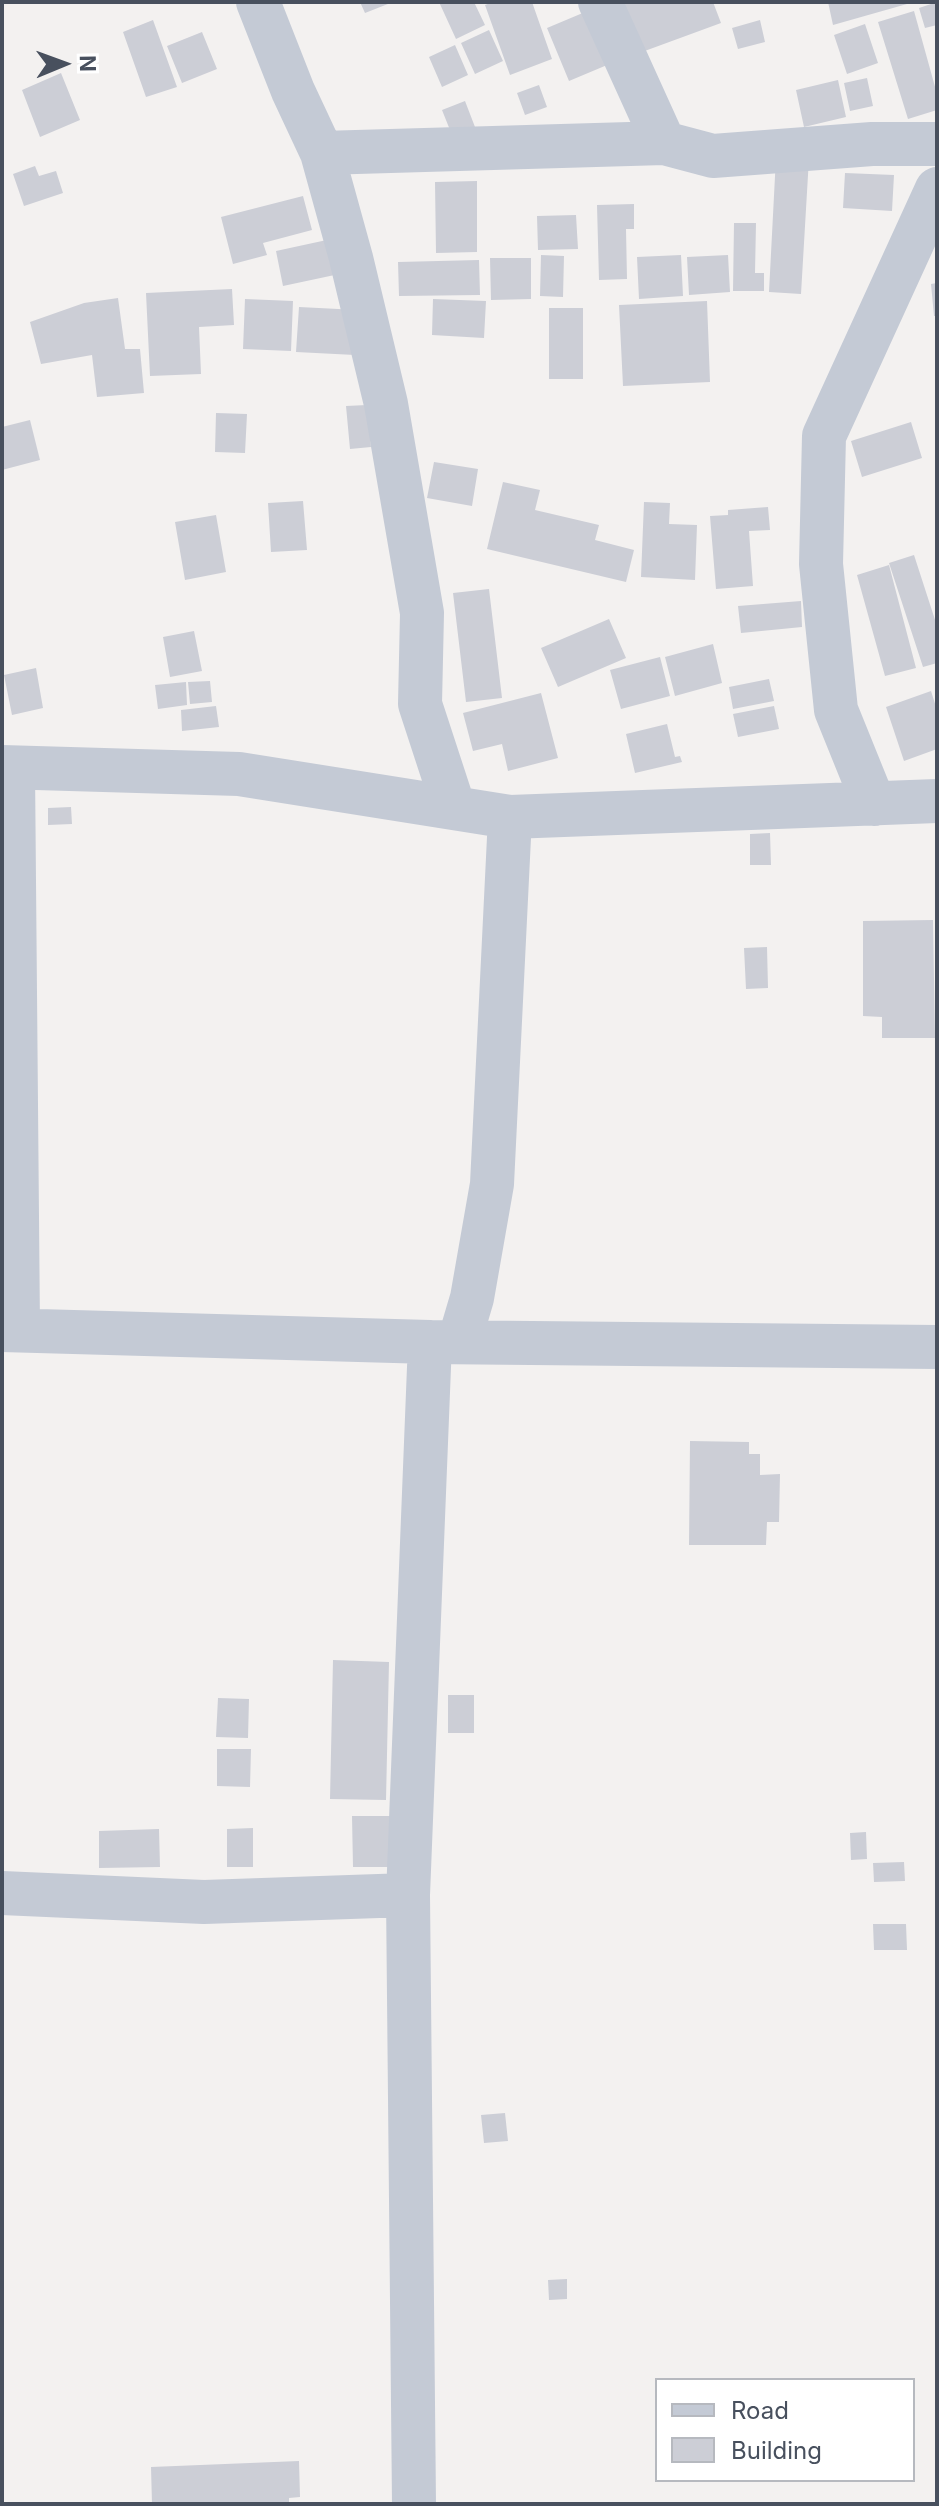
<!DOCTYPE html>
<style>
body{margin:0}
#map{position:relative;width:939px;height:2506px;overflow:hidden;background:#f3f1f0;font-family:Inter,sans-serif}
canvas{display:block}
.frame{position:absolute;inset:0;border:4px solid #48505e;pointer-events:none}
.legend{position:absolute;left:655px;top:2378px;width:260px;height:104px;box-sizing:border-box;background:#fff;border:2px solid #b6b9bf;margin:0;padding:10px 14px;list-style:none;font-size:24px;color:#48505e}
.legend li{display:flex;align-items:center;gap:16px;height:40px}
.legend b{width:40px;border:2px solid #b6b9bf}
.north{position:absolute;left:24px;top:24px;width:80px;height:80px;-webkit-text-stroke:6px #fff;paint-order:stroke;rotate:89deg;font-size:22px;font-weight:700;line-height:32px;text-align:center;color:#48505e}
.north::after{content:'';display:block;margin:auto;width:28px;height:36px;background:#48505e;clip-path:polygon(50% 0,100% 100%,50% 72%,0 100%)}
</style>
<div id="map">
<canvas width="939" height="2506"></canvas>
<div class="frame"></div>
<ul class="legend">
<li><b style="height:10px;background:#c4cad5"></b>Road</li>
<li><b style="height:22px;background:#ccced6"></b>Building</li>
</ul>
<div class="north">N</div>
</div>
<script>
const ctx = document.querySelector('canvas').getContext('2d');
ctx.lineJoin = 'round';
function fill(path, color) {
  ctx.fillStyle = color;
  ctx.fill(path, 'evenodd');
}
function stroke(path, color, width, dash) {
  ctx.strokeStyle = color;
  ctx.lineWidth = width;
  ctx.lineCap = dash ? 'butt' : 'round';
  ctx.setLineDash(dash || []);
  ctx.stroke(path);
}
fill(new Path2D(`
 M360,2H393L365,13Z
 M439,2H474L485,25L456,39Z
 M493,2H532L552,59L510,75L485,5Z
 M623,2H713L721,23L642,52Z
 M828,2H906L907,4L833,25Z
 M937,2V25L925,28L919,8Z
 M597,7L619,60L569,81L547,28Z
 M914,11L937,94V110L908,119L878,22Z
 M153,20L177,87L146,97L123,32Z
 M760,20L765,42L738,49L732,28Z
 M865,24L878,63L847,74L834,35Z
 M489,30L503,61L475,74L461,43Z
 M202,32L217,69L182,83L167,46Z
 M455,45L468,75L442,87L429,57Z
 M61,73L80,120L40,137L22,90Z
 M867,78L873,106L850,111L844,83Z
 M838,80L846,117L804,127L796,90Z
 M539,85L547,107L525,115L517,93Z
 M465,101L475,127L452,135L442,110Z
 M776,157L809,158L801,294L769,292Z
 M35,166L39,176L56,171L63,193L24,206L13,174Z
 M845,173L894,175L892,211L843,208Z
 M477,181V252L436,253L435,182Z
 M303,196L312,230L263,243L267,255L233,264L221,217Z
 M634,204V229H626L627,279L599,280L597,205Z
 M576,215L578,249L538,250L537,216Z
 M734,223H756L755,273H764V291H733Z
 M336,238L344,273L283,286L276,251Z
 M541,255L564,256L563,297L540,296Z
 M681,255L683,296L639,299L637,257Z
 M728,255L730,292L689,295L687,257Z
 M490,258H531V299L491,300Z
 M479,260L480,295L399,296L398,262Z
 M937,283V316H934L931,284Z
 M232,289L234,325L199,327L201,374L150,376L146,293Z
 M118,298L125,349H140L144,393L97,397L92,355L41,364L30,322L84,303Z
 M245,299L293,301L291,351L243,349Z
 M433,299L486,301L484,338L432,335Z
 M707,301L710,382L623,386L619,305Z
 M299,307L358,310L355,355L296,352Z
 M549,308H583V379H549Z
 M367,405L371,447L350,449L346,406Z
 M216,413L247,414L245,453L215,452Z
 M30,420L40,460L2,470V427Z
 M911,422L922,458L862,477L851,441Z
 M434,462L478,469L472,506L427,498Z
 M503,482L540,490L535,510L599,525L595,540L634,550L626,582L487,549Z
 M303,501L307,550L271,552L268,503Z
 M644,502L670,503L669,524L697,525L695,580L641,577Z
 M768,507L770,530L749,531L753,586L716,589L710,516L728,515V510Z
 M216,515L226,572L185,580L175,522Z
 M914,555L937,626V663L923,667L889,563Z
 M889,565L916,668L885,676L857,575Z
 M489,589L502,698L466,702L453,593Z
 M801,601L802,627L741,633L738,606Z
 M609,619L626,658L558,687L541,648Z
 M194,631L202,671L170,677L163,637Z
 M713,644L722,683L675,696L665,657Z
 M660,657L670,696L621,709L610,670Z
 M36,668L43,708L12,715L4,675Z
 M769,679L774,701L733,709L729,687Z
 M210,681L212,702L190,704L188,682Z
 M186,682L187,705L158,709L155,685Z
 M931,691L937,710V749L904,761L886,707Z
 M541,693L558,758L508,771L502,744L473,751L463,713Z
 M216,706L219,727L182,731L181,710Z
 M774,706L779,729L738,737L733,714Z
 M667,724L675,757L680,756L682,762L635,773L626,734Z
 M71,807L72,824L48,825V808Z
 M770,833L771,865H750V834Z
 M933,920L935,1038H882V1017L863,1016V921Z
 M767,947L768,988L746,989L744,948Z
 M690,1441L749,1442V1454H760V1475L780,1474L779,1522H767L766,1545H689Z
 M333,1660L389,1662L386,1800L330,1799Z
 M448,1695H474V1733H448Z
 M218,1698L249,1699L248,1738L216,1737Z
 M217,1749H251L250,1787L217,1786Z
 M352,1816H390V1867H353Z
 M253,1828V1867H227V1829Z
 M159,1829L160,1867L99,1868V1831Z
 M866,1832L867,1859L851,1860L850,1833Z
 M904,1862L905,1881L874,1882L873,1863Z
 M873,1924H906L907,1950H874Z
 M505,2113L508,2141L484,2143L481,2115Z
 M567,2279V2299L549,2300L548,2280Z
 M299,2461L300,2497L289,2498V2504H152L151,2467Z`), '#ccced6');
stroke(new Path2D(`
 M258,2L293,91L322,153L351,258L386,404L422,613L420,704L454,808
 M600,2L664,143
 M322,153L664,143L713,156L872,144H937
 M2,767L239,774L510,817L937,801
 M13,769L18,1329
 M874,804L836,710L821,564L824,436L937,189
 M2,1330L430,1342L937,1347
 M459,1342L472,1298L492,1184L510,817
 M2,1893L204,1902L408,1895
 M414,2504L408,1895L430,1342`), '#c4cad5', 44);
</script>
